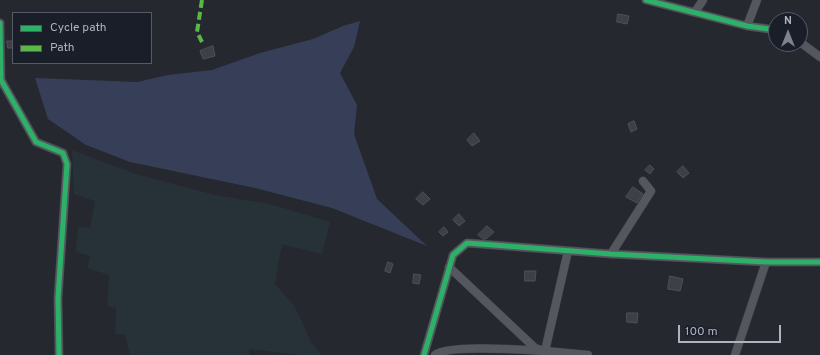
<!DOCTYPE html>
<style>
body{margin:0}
#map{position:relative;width:820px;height:355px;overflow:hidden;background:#262830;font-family:Overpass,sans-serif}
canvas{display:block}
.legend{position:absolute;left:12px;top:12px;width:140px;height:52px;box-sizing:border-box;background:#1a1e29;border:1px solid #565a66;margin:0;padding:5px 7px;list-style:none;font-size:12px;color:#afb3c1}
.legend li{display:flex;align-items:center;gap:8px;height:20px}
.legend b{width:20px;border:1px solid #565a66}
.north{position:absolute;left:768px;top:12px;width:40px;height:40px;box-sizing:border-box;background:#1a1e29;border:1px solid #565a66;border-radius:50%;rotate:0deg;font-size:11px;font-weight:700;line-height:16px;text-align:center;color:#afb3c1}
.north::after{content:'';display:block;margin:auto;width:14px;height:18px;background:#7f828e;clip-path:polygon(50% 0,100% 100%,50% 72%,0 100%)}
.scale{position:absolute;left:678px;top:325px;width:103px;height:18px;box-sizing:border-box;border:2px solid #afb3c1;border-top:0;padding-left:5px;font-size:12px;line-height:14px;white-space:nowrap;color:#afb3c1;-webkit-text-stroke:3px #1a1e29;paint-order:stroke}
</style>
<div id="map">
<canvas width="820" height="355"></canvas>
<ul class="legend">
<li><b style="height:5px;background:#2db169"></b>Cycle path</li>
<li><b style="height:5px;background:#58b947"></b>Path</li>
</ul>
<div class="north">N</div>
<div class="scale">100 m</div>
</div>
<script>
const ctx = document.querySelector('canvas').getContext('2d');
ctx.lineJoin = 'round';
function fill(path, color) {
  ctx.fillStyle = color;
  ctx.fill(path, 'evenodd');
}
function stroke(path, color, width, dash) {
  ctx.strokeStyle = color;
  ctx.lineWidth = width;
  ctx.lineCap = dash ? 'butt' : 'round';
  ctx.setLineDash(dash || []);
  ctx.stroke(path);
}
fill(new Path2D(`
 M72,150L136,174L215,195L270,204L330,222L322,254L282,244L275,284L295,307L311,342L322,355H299L249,349V355H130L125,334H115L116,308L107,306L109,275L87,268L90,256L76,252L78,227L90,228L95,201L74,194Z`), '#263237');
fill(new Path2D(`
 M360,21L354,47L340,73L357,105L354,134L377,199L427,246L332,208L255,188L130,162L86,145L48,119L35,78L137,82L168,75L212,70L260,53L313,39L343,26Z`), '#373e58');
const building = new Path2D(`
 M618,14L629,16L627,24L617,22Z
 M7,41H13V48H8Z
 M213,46L215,56L203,59L200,51Z
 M634,121L637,129L631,132L628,124Z
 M474,133L480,141L472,146L467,140Z
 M650,165L654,169L650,174L645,170Z
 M683,166L689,173L683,178L677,172Z
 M633,187L643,194L637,203L626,197Z
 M423,192L430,199L423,205L416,199Z
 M459,214L465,221L459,226L453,220Z
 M487,226L494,232L486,239H483L478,235Z
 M444,227L448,232L443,236L439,232Z
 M388,262L393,264L390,273L385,271Z
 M525,271H536L535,281H525Z
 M414,274L421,275L419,284L413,283Z
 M670,276L683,279L680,291L668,289Z
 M627,313H638L637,323L627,322Z`);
fill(building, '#3e4046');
stroke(building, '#4d5057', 1);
const street = new Path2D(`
 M646,0L747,26L776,30
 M695,12L703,0
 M0,23L1,80L36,142L63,153L67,164L58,298L59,355
 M747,26L757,0
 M800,42L820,57
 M611,254L651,191L643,181
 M449,267L535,348L545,351L588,355
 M424,355L453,255L467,243L611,254L766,262H820
 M435,355C448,344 525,350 545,351L568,251
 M735,355L766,262`);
stroke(street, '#414349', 9);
stroke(street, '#55575f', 8);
stroke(new Path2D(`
 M202,0L197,32L202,42`), '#58b947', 4, [8, 4]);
stroke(new Path2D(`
 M646,0L747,26L776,30
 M0,23L1,80L36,142L63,153L67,164L58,298L59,355
 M424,355L453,255L467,243L611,254L766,262H820`), '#2db169', 5);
</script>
